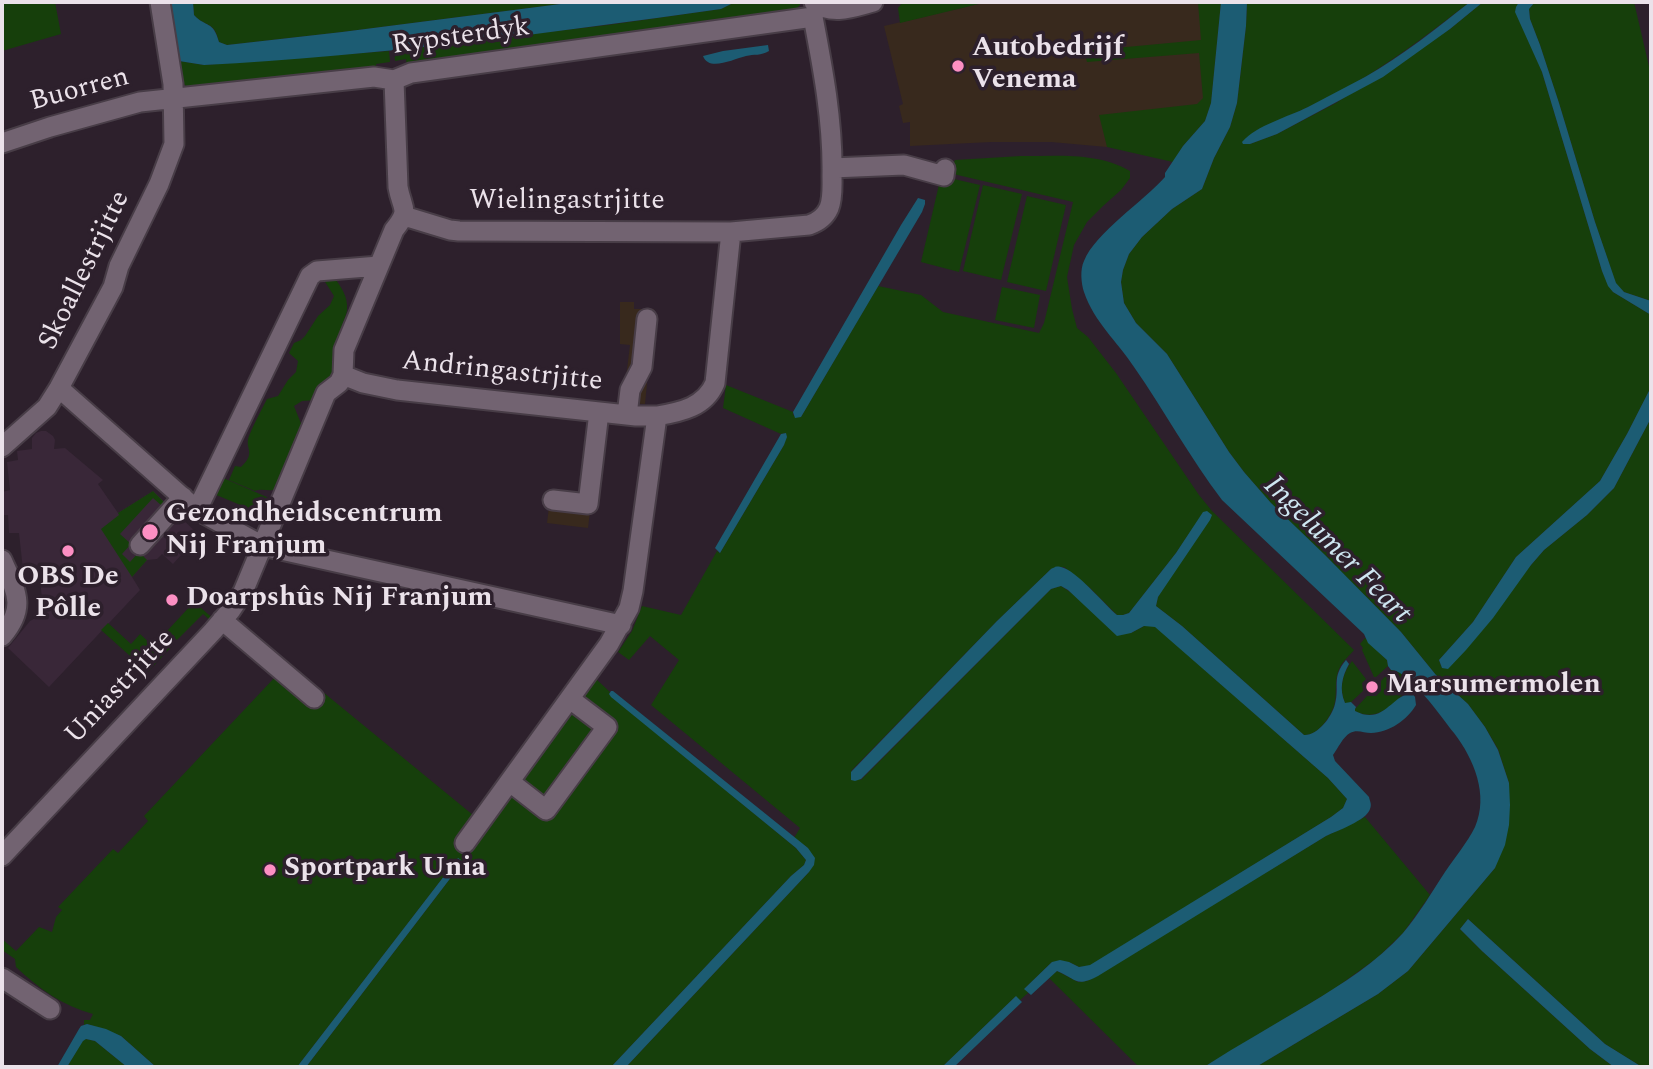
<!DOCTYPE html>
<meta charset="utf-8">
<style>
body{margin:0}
#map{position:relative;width:1653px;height:1069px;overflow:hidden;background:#2d202c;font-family:Spectral,serif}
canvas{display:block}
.frame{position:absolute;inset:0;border:4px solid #ebe2ea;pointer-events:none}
</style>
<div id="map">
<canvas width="1653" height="1069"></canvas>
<div class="frame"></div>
</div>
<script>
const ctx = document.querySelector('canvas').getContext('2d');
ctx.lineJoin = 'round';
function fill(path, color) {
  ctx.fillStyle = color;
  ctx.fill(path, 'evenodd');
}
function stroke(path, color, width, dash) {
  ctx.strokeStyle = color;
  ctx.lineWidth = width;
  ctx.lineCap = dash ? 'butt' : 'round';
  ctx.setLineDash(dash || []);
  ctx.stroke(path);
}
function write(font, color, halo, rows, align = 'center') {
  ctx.font = font + ' Spectral,serif';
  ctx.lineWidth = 7;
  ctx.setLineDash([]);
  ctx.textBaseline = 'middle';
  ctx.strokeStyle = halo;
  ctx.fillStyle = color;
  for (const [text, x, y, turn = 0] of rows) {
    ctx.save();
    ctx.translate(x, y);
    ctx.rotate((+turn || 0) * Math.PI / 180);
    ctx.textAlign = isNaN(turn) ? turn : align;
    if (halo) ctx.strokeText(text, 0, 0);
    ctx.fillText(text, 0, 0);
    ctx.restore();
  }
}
fill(new Path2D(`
 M987,2H1221L1211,103L1107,147L1051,142H991L910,146V122L903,123L899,106L903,104L884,26Z
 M620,302H634V309H654L645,404L623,403L630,345L620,344Z
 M601,422L588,528L547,523L551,490L586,494Z`), '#38291d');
fill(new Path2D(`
 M41,431H46L53,436L55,440L54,449L65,448L103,480L98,484L118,513L153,491L199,535L173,564L162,554L157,559L147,560L132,577L140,590L49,687L8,648L30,621L34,619L43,609L39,569L23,570L19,533H9L8,515H2V492L10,490L7,462L18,460L17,451L32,449V438L36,433Z`), '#392738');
fill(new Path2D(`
 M2,2H55L61,34L2,51Z
 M193,2H576L342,32L227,45L219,42C214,20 206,28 194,15Z
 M735,2H800V5L793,12L407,67L406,59L395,61L394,50L608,25L721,9Z
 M908,2H987L900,23L898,8L902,3Z
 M1198,2H1221L1211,103L1205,121L1183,146L1173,162L1107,147L1099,115L1197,104L1203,98L1199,53L1087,62L1084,51L1201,40Z
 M1247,2H1470C1437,27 1405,52 1370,74C1333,97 1293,114 1254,132L1250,144L1277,134L1336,103L1450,29L1483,2H1519L1518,3L1542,72L1602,271L1613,292L1651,315V387L1627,434L1600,481L1516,557L1473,622L1439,660L1442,668L1544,550L1587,515L1614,488L1651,418V1067H1642L1605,1044L1468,919L1460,929L1482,951L1590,1049L1614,1067H1256L1378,994L1408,971L1495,868L1509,783L1498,749L1485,727L1468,704L1436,675L1401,632L1325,555L1271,503L1244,472L1229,452L1167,354L1136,323L1124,303L1121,282L1123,270L1129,254L1142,237L1172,209L1202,189L1214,158L1230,127L1237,103L1246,26Z
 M1535,2H1634L1651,75V301L1624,292L1616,284L1595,222L1559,103L1540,45L1530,19L1529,9Z
 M389,51L390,62L376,64L377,70L188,88L182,82L179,61L204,65Z
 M1021,156C1057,156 1098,152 1130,171V178L1121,190L1103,206L1087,222L1074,245L1067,277L1072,309L1077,328L1088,337L1116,373L1199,495L1212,511L1354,650C1350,655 1343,661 1340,667C1333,680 1338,694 1334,706C1330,718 1317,736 1304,735L1182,626L1156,606L1158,597L1203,513L1176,553L1129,613L1123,615H1117L1089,587L1064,567L1051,569L997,621L851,771L861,780L1051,589L1061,586L1131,633L1144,626H1155L1328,778L1347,799L1343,808L1331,817L1090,966L1079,967L1069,962H1052L1025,988L1028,993L1020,1000L1015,997L942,1067H626L809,872L808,848L794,838L800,828L651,705L679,660L650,636L629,660L618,652L632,631L642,606L681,615L717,551L720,553L784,445L786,433L781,434L723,408L726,385L793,412V415L801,417L878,286L921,295L943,312L1039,333L1044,323L1073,202L949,173L955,160Z
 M941,176L980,185L959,272L921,262Z
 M983,185L1022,194L1001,280L963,271Z
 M1027,196L1066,205L1046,291L1007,282Z
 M322,277H334C341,287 348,296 347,310C346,318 341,324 341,333L343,335L338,370L317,400L302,401L294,406L304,431L276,489C269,492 262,488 255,491L229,480L235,466L241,467C257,452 244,449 249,436C254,423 261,411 267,399L278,396L288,380L296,372L298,361L289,353L294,343L301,340L305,336L318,316L330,305L334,296Z
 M1002,287L1040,295L1034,328L995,320Z
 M221,477L269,498L262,514L214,494Z
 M153,491L167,505L162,506L153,498L120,534L131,544L122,554L130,562L139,552L147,560L132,577L101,529L119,515L118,513Z
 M194,602L215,620L212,622L203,614L177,640L167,631Z
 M108,623L131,644L140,634L154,647L164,635L174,644L148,672L101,630Z
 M1365,638L1387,660L1388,666L1376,677H1374L1362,650L1363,648L1360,644Z
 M1352,661L1366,679L1362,683L1363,691L1350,703H1345C1339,688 1342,674 1352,661Z
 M290,665L473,815L582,666L610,692L609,694L796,848L806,860L804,865L791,876L611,1067H306L462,863L461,860H455L438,884L297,1067H156L121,1036L88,1024L84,1025V1020H90L93,1014C63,1006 38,988 16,967L15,959L2,950V939L16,951L39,927L52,932L56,917L62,910L58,907L113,849L118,853L148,821L144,816L277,675Z
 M1391,670H1399L1418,688L1412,694H1403C1390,709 1374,721 1355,711V709L1367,696H1376L1381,691V681Z
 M1365,817L1430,895L1403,933L1377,958L1334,989L1204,1067H1139L1049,978L1057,971L1078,982L1087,981L1326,836Z
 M86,1039L95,1041L127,1067H67L83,1040Z`), '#163f0b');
fill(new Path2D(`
 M170,2H193L194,15C206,28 213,20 219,42L227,45L342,32L576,2H735L721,9C550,33 377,56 204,65L179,61Z
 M1221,2H1247L1246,26L1237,103L1230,127L1214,158L1202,189L1172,209L1142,237L1129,254L1123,270L1121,282L1124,303L1136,323L1167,354L1229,452L1244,472L1271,503L1325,555L1401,632L1436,675L1468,704L1485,727L1498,750L1509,783L1510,805L1509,825L1505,845L1495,868L1408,971L1378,994L1256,1067H1204C1238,1045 1274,1025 1309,1004C1342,984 1377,962 1403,933C1419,914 1432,892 1445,872C1455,857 1467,843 1475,827C1489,795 1474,759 1454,733C1441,717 1410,671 1391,670L1388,666L1387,660L1368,643L1364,634L1222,500C1190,458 1164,410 1134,367C1117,341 1094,322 1084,292C1081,283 1080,269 1084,261C1095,233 1144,201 1165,177V173L1183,146L1205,121L1211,103Z
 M1470,2H1483L1450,29L1383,77L1277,134L1250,144H1243L1242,142C1257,125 1288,117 1308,107C1327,97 1346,87 1365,77C1401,57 1438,27 1470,2Z
 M1519,2H1535L1529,9L1530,19L1540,45L1559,103L1595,222L1616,283L1624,292L1651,301V315L1613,292L1608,286L1602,271L1542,72L1515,12L1516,7Z
 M768,45L769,51C761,56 754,54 746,56C733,59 709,72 703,56L723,51Z
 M918,198L925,200V204L922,212L801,417L795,418L793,412L901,225Z
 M1651,387V418L1614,488L1587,515L1544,550L1531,565L1493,618L1466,650L1448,669L1442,668L1439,660L1473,622L1516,557L1600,481L1627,434Z
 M786,433L787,437L784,445L720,553L715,548L781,434Z
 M1207,511L1212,515L1210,520L1158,597L1156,606L1182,626L1304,735C1317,736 1332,717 1335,704C1340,686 1331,678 1346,660L1349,664C1342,677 1339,689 1345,703L1351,702L1356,707L1355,709V711C1384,726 1391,695 1412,693L1415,697L1416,705C1408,719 1389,733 1371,733C1364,733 1357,729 1350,733C1343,737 1338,748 1333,755L1335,761L1369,797C1370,802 1372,804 1370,809C1367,820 1337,831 1326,836L1098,976C1075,988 1077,979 1057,971L1031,995L1024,989L1052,962L1060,960L1069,962L1079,967L1090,965L1331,817L1343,808L1347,799L1328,778L1155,627L1144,626L1131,633L1117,636L1068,590L1061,586L1051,589L861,779L855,781L851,780V772L997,621L1051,569C1056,567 1055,566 1061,567C1076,570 1104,604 1117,615H1123L1129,613L1176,553L1203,512Z
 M611,691H613L808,848L815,858L814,865L809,872L626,1067H611L791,876L804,865L806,860L796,848L611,697L609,694Z
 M458,858L461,860L462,863L306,1067H297Z
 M1468,919L1605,1044L1642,1067H1614L1590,1049L1482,951L1460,929Z
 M1016,996L1022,1002L954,1067H942Z
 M87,1024L106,1029L121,1036L156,1067H127L95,1041L86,1039L83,1041L67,1067H57L79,1029L81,1026Z`), '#1c5c73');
const minor = new Path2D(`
 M814,2C832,16 854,7 873,2
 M2,143L50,127L140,102L374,77L394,80L411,73L813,17
 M832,168L904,165L944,176L945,169
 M404,216L450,230L459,231L731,232L809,225C818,222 825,217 829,208C833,198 832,186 832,175C833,122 823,69 813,17
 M343,375L363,383L397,390L636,416H657
 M59,388L197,510L263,546L621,625
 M627,415L630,390L642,367L647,319
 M2,447L47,407L59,388L113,287L119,266L159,184L174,144L173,84L160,2
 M553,500L588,504L599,412
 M197,510L310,276L317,271L379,266
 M140,545L183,497
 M2,560C16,591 27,607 2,636
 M222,620L314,698
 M510,782L546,810L607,727L570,699
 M465,843L609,644L629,608L633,591L657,416C681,412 705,407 715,383L731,232
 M2,856L213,631L231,610L243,592L326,393L339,383L343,375L344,350L394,230C411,209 402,210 398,187L394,80
 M2,978L50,1009`);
stroke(minor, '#483d47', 23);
stroke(minor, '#726371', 19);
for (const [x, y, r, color] of [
 [958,66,7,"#fc8fc3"],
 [150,532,9,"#fc8fc3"],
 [68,551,7,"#fc8fc3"],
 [172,600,7,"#fc8fc3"],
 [1372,687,7,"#fc8fc3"],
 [270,870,7,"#fc8fc3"]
]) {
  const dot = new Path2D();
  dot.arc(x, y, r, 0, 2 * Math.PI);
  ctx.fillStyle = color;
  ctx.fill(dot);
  stroke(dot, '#2d202c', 2.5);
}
write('28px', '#ebe2ea', '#2d202c', [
 ["Rypsterdyk",461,38,-8],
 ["Buorren",80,91,-15],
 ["Wielingastrjitte",567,203],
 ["Skoallestrjitte",86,271,-64],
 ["Andringastrjitte",502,373,6],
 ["Uniastrjitte",121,688,-47]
]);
write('bold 28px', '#ebe2ea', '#2d202c', [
 ["Autobedrijf",972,50],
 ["Venema",972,82],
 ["Gezondheidscentrum",166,516],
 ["Nij Franjum",166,548],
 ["OBS De",68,579,"center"],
 ["Pôlle",68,611,"center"],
 ["Doarpshûs Nij Franjum",186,600],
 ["Marsumermolen",1386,687],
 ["Sportpark Unia",284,870]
], 'left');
write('italic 30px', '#cee6f1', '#2d202c', [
 ["Ingelumer Feart",1336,551,45]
]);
</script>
